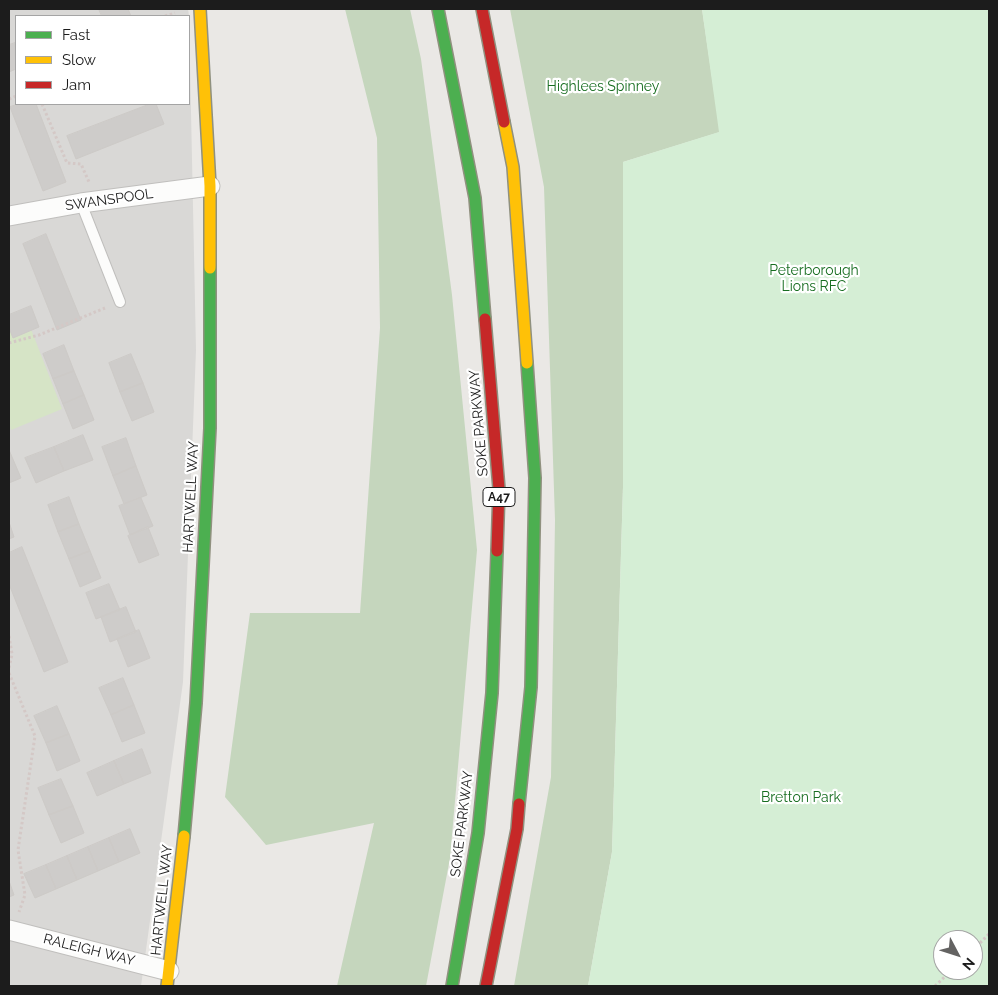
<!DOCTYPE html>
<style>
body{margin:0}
#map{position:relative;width:998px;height:995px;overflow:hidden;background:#eae8e5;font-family:Raleway,sans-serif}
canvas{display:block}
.frame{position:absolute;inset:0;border:10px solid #1c1c1c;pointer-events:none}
.legend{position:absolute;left:15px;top:15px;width:175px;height:90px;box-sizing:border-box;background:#fff;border:1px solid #a4a4a4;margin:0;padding:6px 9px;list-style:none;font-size:15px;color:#1c1c1c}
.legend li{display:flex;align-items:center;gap:10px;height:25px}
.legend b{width:25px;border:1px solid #a4a4a4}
.north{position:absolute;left:933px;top:930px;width:50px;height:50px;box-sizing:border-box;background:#fff;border:1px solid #a4a4a4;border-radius:50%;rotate:130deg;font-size:14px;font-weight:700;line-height:20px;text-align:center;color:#1c1c1c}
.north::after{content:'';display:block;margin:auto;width:18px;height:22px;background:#646362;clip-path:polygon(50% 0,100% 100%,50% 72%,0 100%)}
</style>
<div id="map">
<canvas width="998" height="995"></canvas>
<div class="frame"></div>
<ul class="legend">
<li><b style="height:6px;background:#4caf50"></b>Fast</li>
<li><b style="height:6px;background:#ffc107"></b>Slow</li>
<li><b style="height:6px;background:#c62828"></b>Jam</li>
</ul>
<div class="north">N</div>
</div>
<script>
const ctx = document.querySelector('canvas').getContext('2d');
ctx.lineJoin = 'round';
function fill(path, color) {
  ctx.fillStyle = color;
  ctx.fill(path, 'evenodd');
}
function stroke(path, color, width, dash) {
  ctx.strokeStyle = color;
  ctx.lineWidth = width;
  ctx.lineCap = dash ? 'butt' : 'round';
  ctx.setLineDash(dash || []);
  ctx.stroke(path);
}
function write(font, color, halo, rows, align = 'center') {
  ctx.font = font + ' Raleway,sans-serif';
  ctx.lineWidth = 4.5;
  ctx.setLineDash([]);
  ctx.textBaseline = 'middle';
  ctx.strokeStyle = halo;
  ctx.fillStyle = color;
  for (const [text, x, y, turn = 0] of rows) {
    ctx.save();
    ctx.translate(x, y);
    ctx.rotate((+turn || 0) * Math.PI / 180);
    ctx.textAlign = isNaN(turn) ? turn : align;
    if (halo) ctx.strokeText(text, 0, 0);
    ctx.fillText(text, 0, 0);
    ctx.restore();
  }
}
fill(new Path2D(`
 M9,9H188L189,16L196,350L183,682L141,986H9ZM16,16H189V104H16Z`), '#d9d8d6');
fill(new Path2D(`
 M29,324L62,409L11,430L9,423V332Z`), '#d6e4c6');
fill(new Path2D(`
 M345,9H410L421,59L452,295L477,550L450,858L426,986H337L374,823L266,845L225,797L250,613H360L380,328L377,138Z
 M510,9H702L720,132L623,162V487L612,852L588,986H514L551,777L555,520L544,187Z`), '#c5d6bd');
fill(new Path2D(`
 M702,9H989V986H588L612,852L623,487V162L719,132ZM943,940H973V970H943Z`), '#d5eed5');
const building = new Path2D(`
 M99,9H128L131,16H102Z
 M15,43L16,69L9,72V45Z
 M19,104H36L66,182L43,191L10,107Z
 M150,104H156L164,124L76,159L67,136Z
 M46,234L81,320L57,330L23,244Z
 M31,306L39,327L13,338L9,328V315Z
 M64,345L74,371L53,379L43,354Z
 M131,354L143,383L120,392L109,363Z
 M74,371L84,395L63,404L53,379Z
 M143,383L154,412L132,421L120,392Z
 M84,395L94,420L73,429L63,404Z
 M83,435L93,460L64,471L54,447Z
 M126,438L136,466L113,476L102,447Z
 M54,447L64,471L36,483L25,458Z
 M9,450L21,478L9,483Z
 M136,466L147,495L124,504L113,476Z
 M69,497L79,524L58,532L48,505Z
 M141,498L153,526L130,535L119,506Z
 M9,522L14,537L9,539Z
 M79,524L90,551L69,559L58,532Z
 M148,527L159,555L139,563L128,536Z
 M22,547L68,662L44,672L9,584V553Z
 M90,551L101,578L80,587L69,559Z
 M109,584L120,610L96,619L86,593Z
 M126,607L136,632L110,642L101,617Z
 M139,630L150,658L128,667L117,639Z
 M123,678L134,705L111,715L99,688Z
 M134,705L145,733L122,742L111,715Z
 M57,706L69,734L46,743L34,716Z
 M69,734L80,761L57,771L46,743Z
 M142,749L151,773L124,784L114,761Z
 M114,761L124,784L97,796L87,773Z
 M61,779L73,806L49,815L38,788Z
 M73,806L84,833L61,843L49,815Z
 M130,829L140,853L119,862L109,838Z
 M109,838L119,862L98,871L88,847Z
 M88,847L98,871L77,880L67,856Z
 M67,856L77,880L56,889L46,865Z
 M46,865L56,889L35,898L24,874Z
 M9,881L14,895L9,897Z`);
fill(building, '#ceccca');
stroke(building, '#cdcac7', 1);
const lane = new Path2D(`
 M81,203L120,302`);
const street = new Path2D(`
 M9,216L81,203L210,186
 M9,930L169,971`);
const fast = new Path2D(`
 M438,9L475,198L485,319
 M519,804L531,687L535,478L527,363
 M184,836L196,703L210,428V268
 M452,986L478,833L492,693L497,551`);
const slow = new Path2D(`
 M200,9L210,186V268
 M504,122L513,167L527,363
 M167,986L184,836`);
const jam = new Path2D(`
 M482,9L504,122
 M485,319L499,489L497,551
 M486,986L517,829L519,804`);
stroke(lane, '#c0bfbd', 12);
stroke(street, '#c0bfbd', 21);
stroke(fast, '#90917f', 14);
stroke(slow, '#90917f', 14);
stroke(jam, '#90917f', 14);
stroke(new Path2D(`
 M165,16L175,13
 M9,99L16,96
 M42,104L67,163L81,164L89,182
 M9,343L39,335L105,308
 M9,636L12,654L9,668
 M9,673L35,736L18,850L25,895L19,912
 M973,950L989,934
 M935,986L952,970`), '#d4c8c6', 3, [2.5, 2.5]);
stroke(lane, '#fcfcfb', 10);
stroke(street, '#fcfcfb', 19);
stroke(fast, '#4caf50', 11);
stroke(slow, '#ffc107', 11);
stroke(jam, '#c62828', 11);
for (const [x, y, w] of [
 [499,497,32]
]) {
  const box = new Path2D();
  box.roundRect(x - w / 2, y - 9.5, w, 19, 4);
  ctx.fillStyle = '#fff';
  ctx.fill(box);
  stroke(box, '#1c1c1c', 1);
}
write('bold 12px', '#1c1c1c', null, [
 ["A47",499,497]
]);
write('14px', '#176d20', '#fff', [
 ["Highlees Spinney",603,87],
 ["Peterborough",814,271],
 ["Lions RFC",814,287],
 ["Bretton Park",801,798]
]);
write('14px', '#1c1c1c', '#fff', [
 ["SWANSPOOL",109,200,-8],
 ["SOKE PARKWAY",479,423,-95],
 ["HARTWELL WAY",191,497,-87],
 ["SOKE PARKWAY",462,824,-83],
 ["HARTWELL WAY",162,900,-84],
 ["RALEIGH WAY",89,950,14]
]);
</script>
